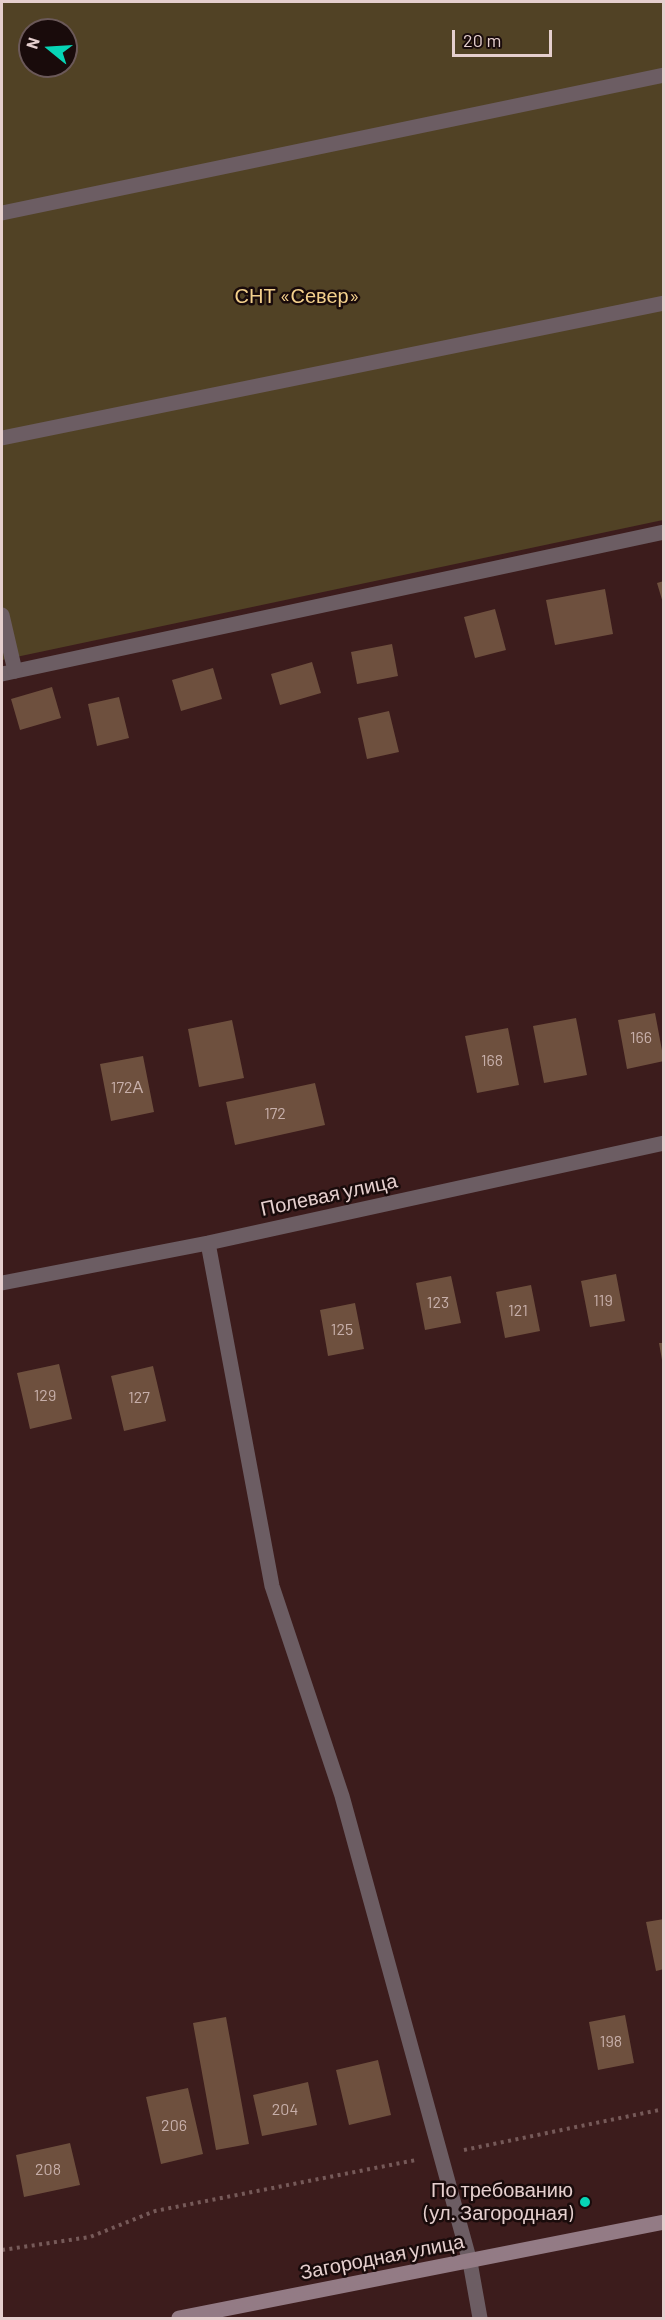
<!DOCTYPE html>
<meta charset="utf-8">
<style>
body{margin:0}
#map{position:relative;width:665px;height:2320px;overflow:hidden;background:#3c1c1c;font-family:Barlow,sans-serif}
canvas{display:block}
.frame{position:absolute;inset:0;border:3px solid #e5cfce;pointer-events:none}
.north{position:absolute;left:18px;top:18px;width:60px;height:60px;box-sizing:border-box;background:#190b0b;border:2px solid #6b5959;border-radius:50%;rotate:288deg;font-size:16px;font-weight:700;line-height:24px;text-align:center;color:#e5cfce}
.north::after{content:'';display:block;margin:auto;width:21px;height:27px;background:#07d5b6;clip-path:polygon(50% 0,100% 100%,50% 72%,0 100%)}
.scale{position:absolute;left:452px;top:30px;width:100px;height:27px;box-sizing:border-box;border:3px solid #e5cfce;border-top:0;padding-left:8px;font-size:18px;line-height:21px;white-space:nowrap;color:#e5cfce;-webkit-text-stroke:4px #190b0b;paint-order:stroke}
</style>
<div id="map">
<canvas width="665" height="2320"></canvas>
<div class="frame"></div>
<div class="north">N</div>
<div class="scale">20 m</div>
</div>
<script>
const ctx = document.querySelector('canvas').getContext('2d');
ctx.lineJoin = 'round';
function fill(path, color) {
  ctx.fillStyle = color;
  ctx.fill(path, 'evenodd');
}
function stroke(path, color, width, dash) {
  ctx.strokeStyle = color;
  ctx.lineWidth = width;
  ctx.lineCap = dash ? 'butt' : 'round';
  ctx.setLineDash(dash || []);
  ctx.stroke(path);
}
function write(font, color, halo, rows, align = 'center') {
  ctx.font = font + ' Barlow,sans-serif';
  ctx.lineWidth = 5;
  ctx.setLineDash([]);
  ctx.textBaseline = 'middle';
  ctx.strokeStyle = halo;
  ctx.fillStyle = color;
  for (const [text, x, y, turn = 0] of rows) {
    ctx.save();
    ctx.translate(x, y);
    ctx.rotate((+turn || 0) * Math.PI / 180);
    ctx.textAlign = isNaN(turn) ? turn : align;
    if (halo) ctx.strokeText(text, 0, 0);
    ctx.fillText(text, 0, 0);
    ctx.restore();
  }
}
fill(new Path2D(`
 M2,2H663V520L2,660ZM30,30H66V66H30Z`), '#514225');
fill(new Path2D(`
 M664,581V603H663L657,583Z
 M605,589L613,634L555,645L546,600Z
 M495,609L506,650L475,658L464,617Z
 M392,644L398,676L357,684L351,652Z
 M312,662L321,693L280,705L271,674Z
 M213,668L222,699L181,711L172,680Z
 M52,687L61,718L20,730L11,699Z
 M119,697L129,738L97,746L88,704Z
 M389,711L399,752L367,759L358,718Z
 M655,1013L664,1061L627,1069L618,1020Z
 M576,1018L587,1075L544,1083L533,1026Z
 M232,1020L244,1078L199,1087L188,1029Z
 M508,1028L519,1085L477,1093L465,1036Z
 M143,1056L154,1112L111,1121L100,1064Z
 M315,1083L325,1125L235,1145L226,1102Z
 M616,1274L625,1321L590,1327L581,1281Z
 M451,1276L461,1323L425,1330L416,1283Z
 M531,1285L540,1331L505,1338L496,1292Z
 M355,1303L364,1349L328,1356L320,1310Z
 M659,1343H664V1360H662Z
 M59,1364L72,1419L30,1429L17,1373Z
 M153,1366L166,1421L124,1431L111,1376Z
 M664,1919V1969L656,1971L646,1922Z
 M625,2015L634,2063L598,2070L589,2022Z
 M226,2017L249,2144L216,2150L193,2023Z
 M378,2060L391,2115L349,2125L336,2070Z
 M308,2082L317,2125L262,2136L253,2095Z
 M188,2088L203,2154L161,2164L146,2097Z
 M70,2143L80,2185L24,2197L16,2155Z`), '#6e503e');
stroke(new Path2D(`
 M464,2150L664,2109
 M2,2250L90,2237L155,2211L416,2160`), '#765a59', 4, [3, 4.5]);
stroke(new Path2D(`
 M2,213L664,75
 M2,438L664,303
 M2,674L664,532`), '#6c5d63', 15);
stroke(new Path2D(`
 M2,615L15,671
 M208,1243L272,1586L342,1796L470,2262L480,2318
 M2,1283L208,1243L664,1143`), '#6c5d63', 15);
stroke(new Path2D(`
 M179,2318L664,2222`), '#937b85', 15);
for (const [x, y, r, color] of [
 [585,2202,6,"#07d5b6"]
]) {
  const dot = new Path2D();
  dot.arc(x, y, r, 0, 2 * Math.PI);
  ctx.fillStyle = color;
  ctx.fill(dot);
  stroke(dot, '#190b0b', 2);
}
write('16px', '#c7afaa', null, [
 ["166",641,1038],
 ["168",492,1061],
 ["172А",127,1088],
 ["172",275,1114],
 ["119",603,1301],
 ["123",438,1303],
 ["121",518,1311],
 ["125",342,1330],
 ["129",45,1396],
 ["127",139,1398],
 ["198",611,2042],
 ["204",285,2110],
 ["206",174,2126],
 ["208",48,2170]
]);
write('20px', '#f3d08c', '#190b0b', [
 ["СНТ «Север»",297,296]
]);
write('20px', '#e5cfce', '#190b0b', [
 ["Полевая улица",329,1195,-12],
 ["Загородная улица",382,2257,-11]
]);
write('20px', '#e5cfce', '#190b0b', [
 ["По требованию",573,2190],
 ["(ул. Загородная)",573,2213]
], 'right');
</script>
